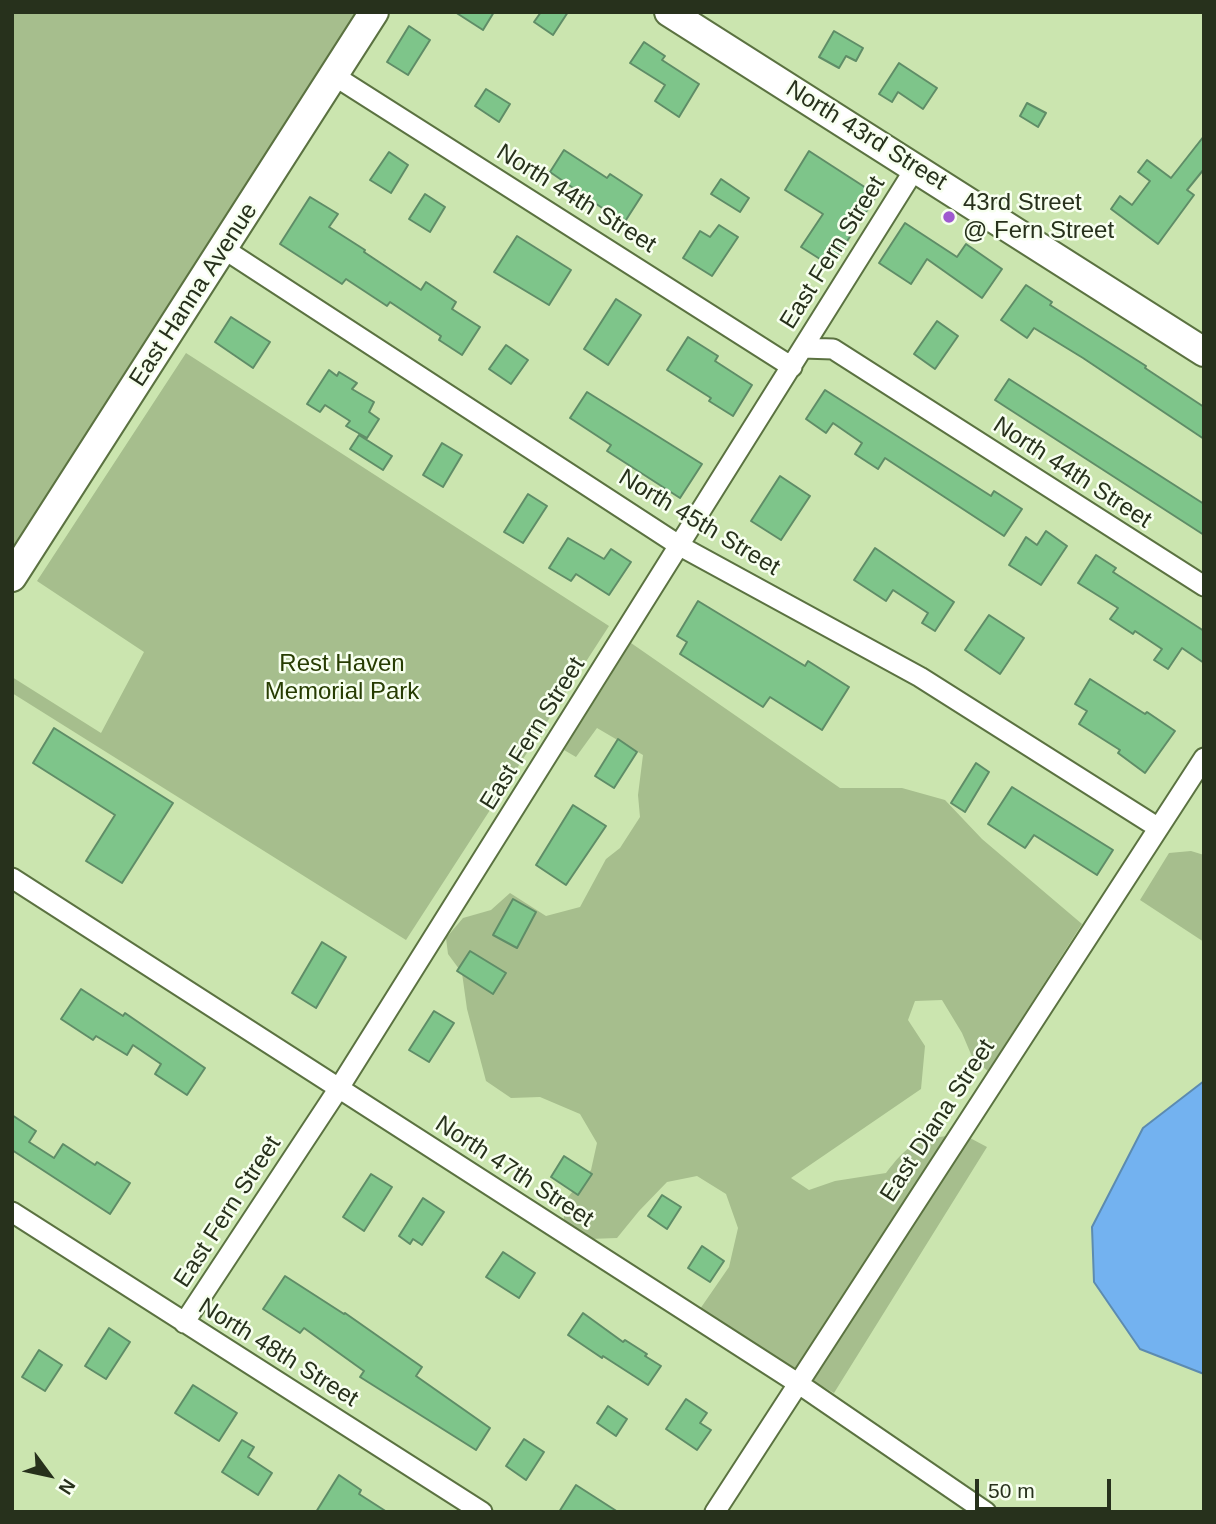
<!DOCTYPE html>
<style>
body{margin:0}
#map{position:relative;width:1216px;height:1524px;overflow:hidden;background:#cbe5af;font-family:Arial,sans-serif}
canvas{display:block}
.frame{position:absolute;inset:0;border:14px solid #27311c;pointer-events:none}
.north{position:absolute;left:14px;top:1440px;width:70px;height:70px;-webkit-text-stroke:5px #f7ffef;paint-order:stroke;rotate:123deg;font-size:19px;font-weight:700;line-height:28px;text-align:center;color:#27311c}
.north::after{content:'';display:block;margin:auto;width:24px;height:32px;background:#27311c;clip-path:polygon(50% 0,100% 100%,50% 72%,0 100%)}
.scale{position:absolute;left:975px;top:1479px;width:136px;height:32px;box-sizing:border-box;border:4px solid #27311c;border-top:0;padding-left:9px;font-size:21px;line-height:24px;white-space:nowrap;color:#27311c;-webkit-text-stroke:5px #f7ffef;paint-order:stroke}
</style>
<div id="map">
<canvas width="1216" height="1524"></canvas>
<div class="frame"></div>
<div class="north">N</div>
<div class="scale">50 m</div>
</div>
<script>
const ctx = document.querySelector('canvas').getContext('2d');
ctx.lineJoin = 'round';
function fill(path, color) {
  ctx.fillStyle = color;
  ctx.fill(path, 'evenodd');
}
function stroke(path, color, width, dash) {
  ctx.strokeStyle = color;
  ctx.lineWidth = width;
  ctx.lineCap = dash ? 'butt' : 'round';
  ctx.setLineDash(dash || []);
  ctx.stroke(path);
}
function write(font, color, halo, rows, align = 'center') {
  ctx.font = font + ' Arial,sans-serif';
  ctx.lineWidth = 5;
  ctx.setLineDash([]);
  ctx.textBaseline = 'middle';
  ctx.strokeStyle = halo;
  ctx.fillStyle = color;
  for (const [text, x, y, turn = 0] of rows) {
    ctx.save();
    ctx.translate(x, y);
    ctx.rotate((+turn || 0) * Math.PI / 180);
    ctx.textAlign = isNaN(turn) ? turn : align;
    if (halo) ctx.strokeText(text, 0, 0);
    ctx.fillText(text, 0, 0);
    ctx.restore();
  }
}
fill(new Path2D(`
 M12,12H361L12,549Z
 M186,353L609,626L406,940L12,693V677L101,733L144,652L37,581Z
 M631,643L840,788H902L945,800L982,839L1082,924L988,1071L973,1059L962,1033L942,1000L915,1001L908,1020L925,1046L921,1089L791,1178L809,1190L835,1181L886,1173C906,1147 913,1141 946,1136L795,1370L700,1309L729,1267L738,1228L726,1194L697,1176L667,1182L639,1211L617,1238L590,1239L563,1222L568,1197L591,1170L597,1143L580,1114L540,1097L511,1098L486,1081L467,1009L462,973L448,954L446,938L463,918L491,910L510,893L546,916L580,907L606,859L620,848L640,817L638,795L643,755L597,728L576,757L564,750Z
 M1191,851L1204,855V942L1140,900L1169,853Z
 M970,1138L987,1147L834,1393L813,1381Z`), '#a6be8d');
const water = new Path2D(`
 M1204,1081V1374L1140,1349L1094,1282L1092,1227L1143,1128Z`);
fill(water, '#73b2f0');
stroke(water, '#5c8bb0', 2);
const building = new Path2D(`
 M455,12H494L483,30Z
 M541,12H568L553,35L534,22Z
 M409,26L430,40L408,75L387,62Z
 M834,31L863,48L856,61L846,56L839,68L819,57Z
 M644,42L665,56L662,60L699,84L679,117L655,101L665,85L630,63Z
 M899,63L937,88L923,109L898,92L892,102L879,94Z
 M486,89L510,104L499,122L475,106Z
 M1027,103L1046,113L1038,127L1020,116Z
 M1204,136V169L1187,190L1194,195L1158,244L1111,209L1120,196L1132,205L1150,181L1138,172L1147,160L1171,178Z
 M564,150L607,178L610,174L642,195L624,223L550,172Z
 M809,151L877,195L831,266L801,247L823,214L785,190Z
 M389,152L408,165L391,193L370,180Z
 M721,179L749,198L740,212L711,194Z
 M425,194L445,207L430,232L409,219Z
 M310,197L338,214L329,227L365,250L364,252L421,290L426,282L456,302L452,309L480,327L462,355L439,340L441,336L390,302L387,306L346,279L342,284L280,244Z
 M905,223L957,257L966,244L1002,269L982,298L927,259L911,284L879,263Z
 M719,225L738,237L712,276L683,258L700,231L710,237Z
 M517,236L571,270L549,305L494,272Z
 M1026,285L1052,302L1050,305L1146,366L1145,368L1204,407V439L1083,358L1034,328L1027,338L1001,320Z
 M616,299L641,315L608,365L584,349Z
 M231,317L270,342L253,368L215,342Z
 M937,321L958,336L935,369L914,354Z
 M688,337L718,356L715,361L752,385L733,416L709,401L711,398L667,370Z
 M506,345L528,360L511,384L489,369Z
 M329,370L337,376L339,372L357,383L352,389L374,402L369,412L379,419L367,438L346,426L350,421L325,405L320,412L307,404Z
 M1009,379L1204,504V535L995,400Z
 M825,390L991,496L994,491L1022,509L1004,536L885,458L878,469L855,454L862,443L833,423L826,433L806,419Z
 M587,392L702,464L680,498L607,451L611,445L570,418Z
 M359,435L392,456L383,470L350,449Z
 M442,443L462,455L443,487L423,475Z
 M780,476L810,496L781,540L751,521Z
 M528,494L547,506L523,543L504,532Z
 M1046,531L1067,546L1041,585L1009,565L1026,537L1037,545Z
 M568,538L604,559L611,549L631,562L609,595L576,574L571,581L549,568Z
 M875,548L954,602L935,631L922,623L928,613L893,590L886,601L854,580Z
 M1096,555L1116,568L1113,572L1204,631V663L1182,648L1168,669L1154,660L1162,649L1135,631L1133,634L1110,619L1118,608L1078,583Z
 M698,601L805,666L808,661L849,687L822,730L770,697L763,707L680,654L687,642L677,636Z
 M989,615L1024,638L1000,674L965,650Z
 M1090,679L1145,714L1147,712L1175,731L1145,773L1118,753L1120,750L1079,724L1087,711L1075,704Z
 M54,728L173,803L122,883L86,861L115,815L33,763Z
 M618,739L637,752L614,788L595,776Z
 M976,763L989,772L965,812L951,803Z
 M1012,787L1113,850L1097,875L1034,835L1025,848L988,824Z
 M573,805L606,826L566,885L536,865Z
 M513,899L536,912L517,948L493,935Z
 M322,942L346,957L316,1008L292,993Z
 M470,951L506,973L493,994L457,971Z
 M81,989L123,1016L125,1013L205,1068L187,1095L155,1074L161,1064L133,1045L127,1055L96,1036L93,1040L61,1019Z
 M434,1011L454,1023L429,1062L409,1050Z
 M12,1115L36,1131L29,1142L54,1158L63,1144L95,1165L97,1162L130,1183L110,1214L12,1150Z
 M564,1156L592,1174L578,1195L551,1177Z
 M371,1174L392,1187L364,1231L343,1217Z
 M662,1195L681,1207L667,1229L648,1216Z
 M423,1198L444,1212L422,1245L413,1239L410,1244L399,1236Z
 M702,1246L724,1261L710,1282L688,1268Z
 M503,1252L535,1273L519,1298L486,1277Z
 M285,1276L344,1314L345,1313L422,1367L416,1376L490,1428L476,1450L360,1377L364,1371L304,1328L300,1333L263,1309Z
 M583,1313L623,1342L625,1340L647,1354L645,1356L661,1366L648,1385L603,1356L602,1358L568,1335Z
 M109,1328L130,1342L106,1379L85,1366Z
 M39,1350L62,1365L45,1391L22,1377Z
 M193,1385L237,1413L219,1441L175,1413Z
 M686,1399L707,1413L700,1423L711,1430L697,1450L666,1429Z
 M608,1406L627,1419L616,1436L597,1423Z
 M524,1439L544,1452L526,1480L506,1466Z
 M242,1440L254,1447L248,1457L272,1473L258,1495L222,1472Z
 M339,1475L361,1490L359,1494L387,1512H316Z
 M576,1485L618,1512H559Z`);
fill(building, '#7ec58a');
stroke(building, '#5f8d67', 2);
const street = new Path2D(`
 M333,75L792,367
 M224,249L680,546L920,677L1157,827
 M803,348L833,349L1204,586
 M12,878L799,1384L986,1512
 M12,1212L482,1512
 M184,1323L339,1088L916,167
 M715,1512L1204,758`);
const secondary = new Path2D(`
 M669,12L1204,352
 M12,577L374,12`);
stroke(street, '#5b7241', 23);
stroke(secondary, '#5b7241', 32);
stroke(street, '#fff', 19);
stroke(secondary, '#fff', 28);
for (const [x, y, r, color] of [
 [949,217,7,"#9f5acf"]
]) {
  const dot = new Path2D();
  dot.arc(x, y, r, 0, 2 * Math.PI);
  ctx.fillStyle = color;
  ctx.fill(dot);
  stroke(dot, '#f7ffef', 2.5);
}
write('24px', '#27311c', '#f7ffef', [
 ["North 43rd Street",866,136,32],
 ["North 44th Street",576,199,32],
 ["East Fern Street",833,253,-58],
 ["East Hanna Avenue",194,295,-57],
 ["North 44th Street",1072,473,33],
 ["North 45th Street",699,523,31],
 ["East Fern Street",533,734,-58],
 ["East Diana Street",938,1121,-57],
 ["North 47th Street",514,1172,33],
 ["East Fern Street",228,1212,-57],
 ["North 48th Street",278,1353,32]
]);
write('24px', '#27311c', '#f7ffef', [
 ["43rd Street",963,203],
 ["@ Fern Street",963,231]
], 'left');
write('24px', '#273c02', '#f7ffef', [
 ["Rest Haven",342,664],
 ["Memorial Park",342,692]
]);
</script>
